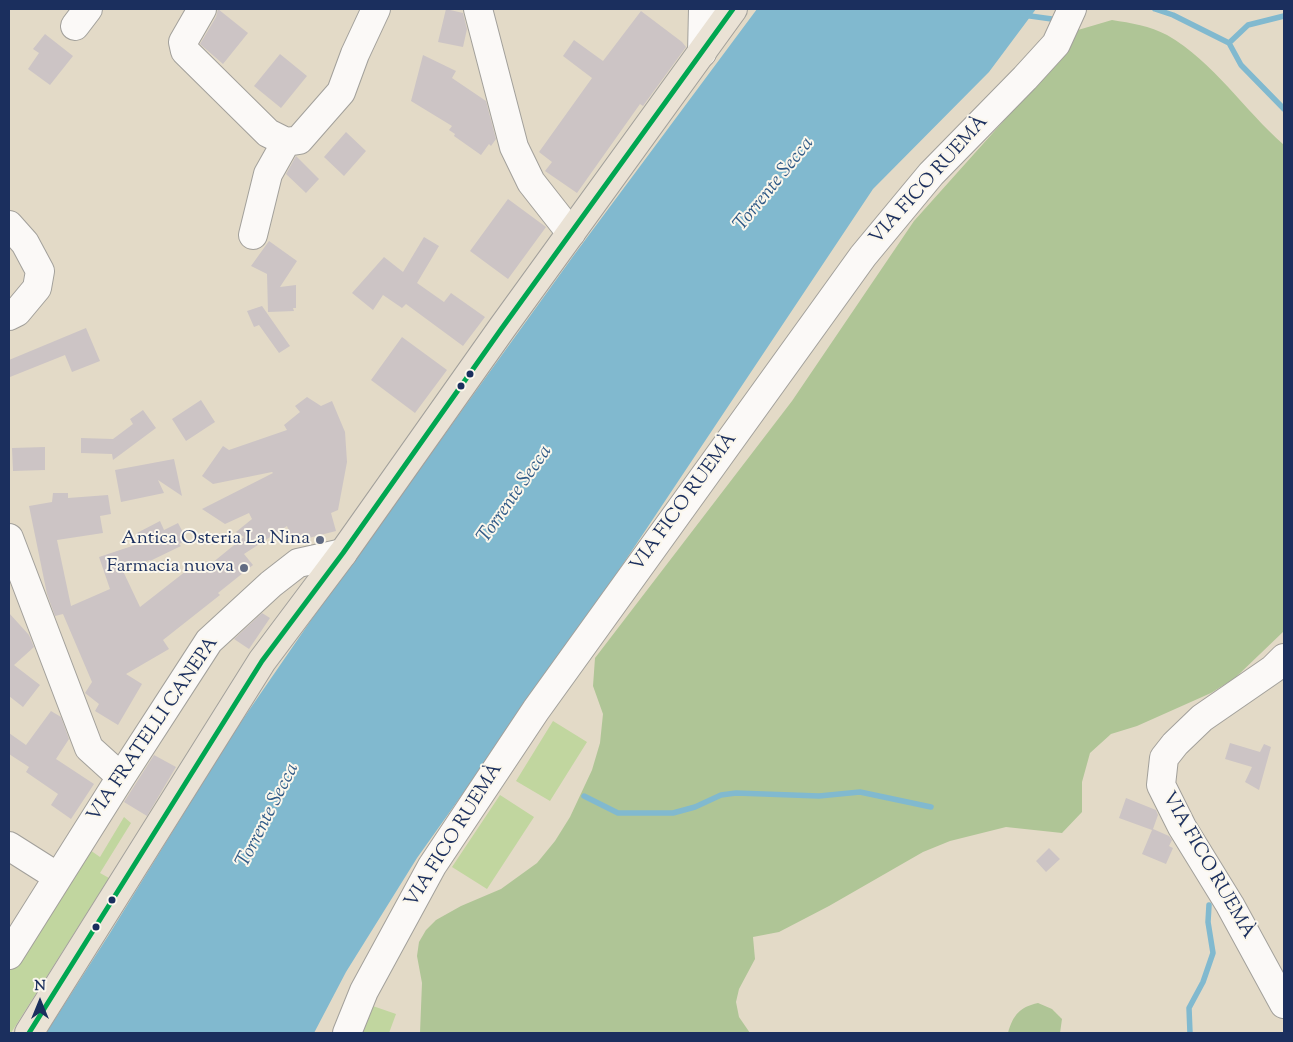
<!DOCTYPE html>
<meta charset="utf-8">
<style>
body{margin:0}
#map{position:relative;width:1293px;height:1042px;overflow:hidden;background:#e3dac7;font-family:"Sorts Mill Goudy",serif}
canvas{display:block}
.frame{position:absolute;inset:0;border:10px solid #1b2f5e;pointer-events:none}
.north{position:absolute;left:15px;top:977px;width:50px;height:50px;-webkit-text-stroke:4px #fbf7ec;paint-order:stroke;rotate:0deg;font-size:14px;font-weight:700;line-height:20px;text-align:center;color:#1b2f5e}
.north::after{content:'';display:block;margin:auto;width:18px;height:22px;background:#1b2f5e;clip-path:polygon(50% 0,100% 100%,50% 72%,0 100%)}
</style>
<div id="map">
<canvas width="1293" height="1042"></canvas>
<div class="frame"></div>
<div class="north">N</div>
</div>
<script>
const ctx = document.querySelector('canvas').getContext('2d');
ctx.lineJoin = 'round';
function fill(path, color) {
  ctx.fillStyle = color;
  ctx.fill(path, 'evenodd');
}
function stroke(path, color, width, dash) {
  ctx.strokeStyle = color;
  ctx.lineWidth = width;
  ctx.lineCap = dash ? 'butt' : 'round';
  ctx.setLineDash(dash || []);
  ctx.stroke(path);
}
function write(font, color, halo, rows, align = 'center') {
  ctx.font = font + ' "Sorts Mill Goudy",serif';
  ctx.lineWidth = 4;
  ctx.setLineDash([]);
  ctx.textBaseline = 'middle';
  ctx.strokeStyle = halo;
  ctx.fillStyle = color;
  for (const [text, x, y, turn = 0] of rows) {
    ctx.save();
    ctx.translate(x, y);
    ctx.rotate((+turn || 0) * Math.PI / 180);
    ctx.textAlign = isNaN(turn) ? turn : align;
    if (halo) ctx.strokeText(text, 0, 0);
    ctx.fillText(text, 0, 0);
    ctx.restore();
  }
}
fill(new Path2D(`
 M553,721L587,742L550,801L516,781Z
 M500,795L534,817L487,889L452,867Z
 M124,817L131,823L100,873L109,878L11,1033H9V972L87,848L100,857Z
 M367,1004L396,1014L389,1033H357Z`), '#c1d69f');
fill(new Path2D(`
 M1112,20C1131,23 1150,26 1167,35C1214,62 1244,110 1284,145V631L1235,678L1211,693L1137,726L1111,734L1090,753L1082,782V812L1062,833L1006,827L950,841L923,852L829,906L779,932L753,937L755,959L739,989L736,1002L739,1017L750,1033H420L422,983L417,956L419,942L426,930L436,920L461,906L501,889L537,863L555,841L570,817L592,770L600,743L603,714L593,686L595,658L792,401L914,221L1025,97L1078,30Z
 M1038,1003L1052,1009L1062,1019L1060,1033H1008C1013,1015 1020,1007 1038,1003Z`), '#afc596');
fill(new Path2D(`
 M757,9H1036L989,72L873,189L577,633L417,858L346,972L314,1033H46L110,933L232,735L318,610L574,255Z`), '#81b9cf');
stroke(new Path2D(`
 M1155,9L1173,15L1229,43L1241,65L1284,109
 M1023,15L1059,20
 M1229,43L1248,25L1284,16
 M584,796L618,813H673L695,807L721,795L736,793L819,796L860,792L931,807
 M1190,1033L1189,1008L1203,982L1213,953L1208,922L1209,905`), '#81b9cf', 5.5);
fill(new Path2D(`
 M218,9L248,33L223,64L200,44L216,17Z
 M446,9L463,13L467,29L463,47L438,42Z
 M641,11L682,42L686,47L643,106L640,104L577,193L545,171L552,162L539,152L592,78L563,56L574,40L603,61Z
 M45,34L73,56L50,85L28,69L39,53L33,49Z
 M280,54L307,76L281,108L254,86Z
 M423,55L456,71L452,78L486,101L496,139L491,146L489,144L481,155L454,136L455,134L449,130L452,126L411,101Z
 M346,132L366,151L344,176L324,157Z
 M296,156L319,179L306,193L286,174Z
 M508,199L546,227L508,279L470,251Z
 M424,237L439,246L417,283L444,302L451,293L485,317L463,346L406,304L402,308L383,295L373,310L352,293L384,257L403,272Z
 M269,241L297,261L280,287L296,285V308H293L294,311L268,312L267,274L251,266Z
 M262,306L290,346L279,353L259,325L254,327L247,311Z
 M86,328L100,361L72,372L65,355L10,377L9,360Z
 M402,337L447,370L415,413L371,380Z
 M307,397L321,406L332,401L345,432L347,462L338,510L331,513L336,531L293,542L287,526L244,554L253,565L218,593L220,595L163,640L169,649L126,674L142,684L118,725L95,711L99,704L85,693L92,682L63,614L55,616L47,594L29,506L52,502L53,493H68V498L108,495L111,514L100,516L103,533L57,540L71,606L110,589L99,557L141,543L137,533L160,521L164,530L178,523L187,540L179,544L181,546L150,561V560L122,569L140,607L195,564L201,572L244,537L236,532L252,519L249,513L225,524L202,509L273,473L272,472L213,484L202,476L223,446L229,450L287,430L284,425L300,412L295,406Z
 M201,400L215,422L186,441L172,419Z
 M143,410L156,428L113,460L112,454L81,453V438L113,439L133,424L130,419Z
 M45,447V470L13,471L12,448Z
 M174,459L182,496L158,480L164,493L121,502L115,470Z
 M9,613L29,635L34,647L14,665L40,685L23,707L9,696Z
 M262,613L270,618L249,649L234,639Z
 M51,711L61,717L69,739L56,759L94,784L71,819L51,805L58,794L26,772L29,767L9,754V733L26,745Z
 M1230,743L1260,752L1264,744L1271,747L1259,790L1245,782L1252,767L1225,759Z
 M154,755L176,767L147,816L124,802Z
 M1126,798L1156,810L1158,815L1153,829L1169,836L1172,840L1169,846L1173,848L1166,864L1142,854L1152,830L1119,818Z
 M1049,848L1060,859L1046,872L1036,861Z`), '#ccc4c5');
const minor = new Path2D(`
 M202,9L183,42L185,51L268,133L286,142L299,140L341,92L355,54L376,9
 M478,9L514,147L531,182L571,233
 M75,26L88,9
 M702,53L703,9
 M9,225L25,243L40,271L37,288L17,312L9,316
 M253,235L268,174L286,142
 M9,538L89,748L121,777
 M1284,658L1273,669L1202,718L1175,744L1164,758L1161,785L1182,827L1230,905L1284,1004
 M9,846L58,877
 M9,955L121,777L209,641L271,584L298,563L343,553
 M347,1033L364,991L432,866L536,710L863,256L931,174L1025,78L1056,44L1072,9`);
const major = new Path2D(`
 M29,1033L262,661L343,553L502,328L733,9`);
stroke(minor, '#a2a09b', 30);
stroke(major, '#a2a09b', 30);
stroke(minor, '#fbf9f7', 28);
stroke(major, '#eae2d5', 28);
stroke(new Path2D(`
 M29,1033L262,661L343,553L502,328L733,9`), '#00a651', 5);
for (const [x, y, r, color] of [
 [470,374,4.5,"#1b2f5e"],
 [461,386,4.5,"#1b2f5e"],
 [320,540,5,"#616b83"],
 [244,568,5,"#616b83"],
 [112,900,4.5,"#1b2f5e"],
 [96,927,4.5,"#1b2f5e"]
]) {
  const dot = new Path2D();
  dot.arc(x, y, r, 0, 2 * Math.PI);
  ctx.fillStyle = color;
  ctx.fill(dot);
  stroke(dot, '#fbf7ec', 2);
}
write('19px', '#1b2f5e', '#fbf7ec', [
 ["VIA FICO RUEMÀ",930,181,-48],
 ["VIA FICO RUEMÀ",685,503,-54],
 ["VIA FRATELLI CANEPA",154,730,-56],
 ["VIA FICO RUEMÀ",455,836,-58],
 ["VIA FICO RUEMÀ",1207,866,60]
]);
write('19px', '#1b2f5e', '#fbf7ec', [
 ["Antica Osteria La Nina",310,540],
 ["Farmacia nuova",234,568]
], 'right');
write('italic 20px', '#305a87', '#fbf7ec', [
 ["Torrente Secca",775,185,-51],
 ["Torrente Secca",516,495,-55],
 ["Torrente Secca",269,816,-63]
]);
</script>
